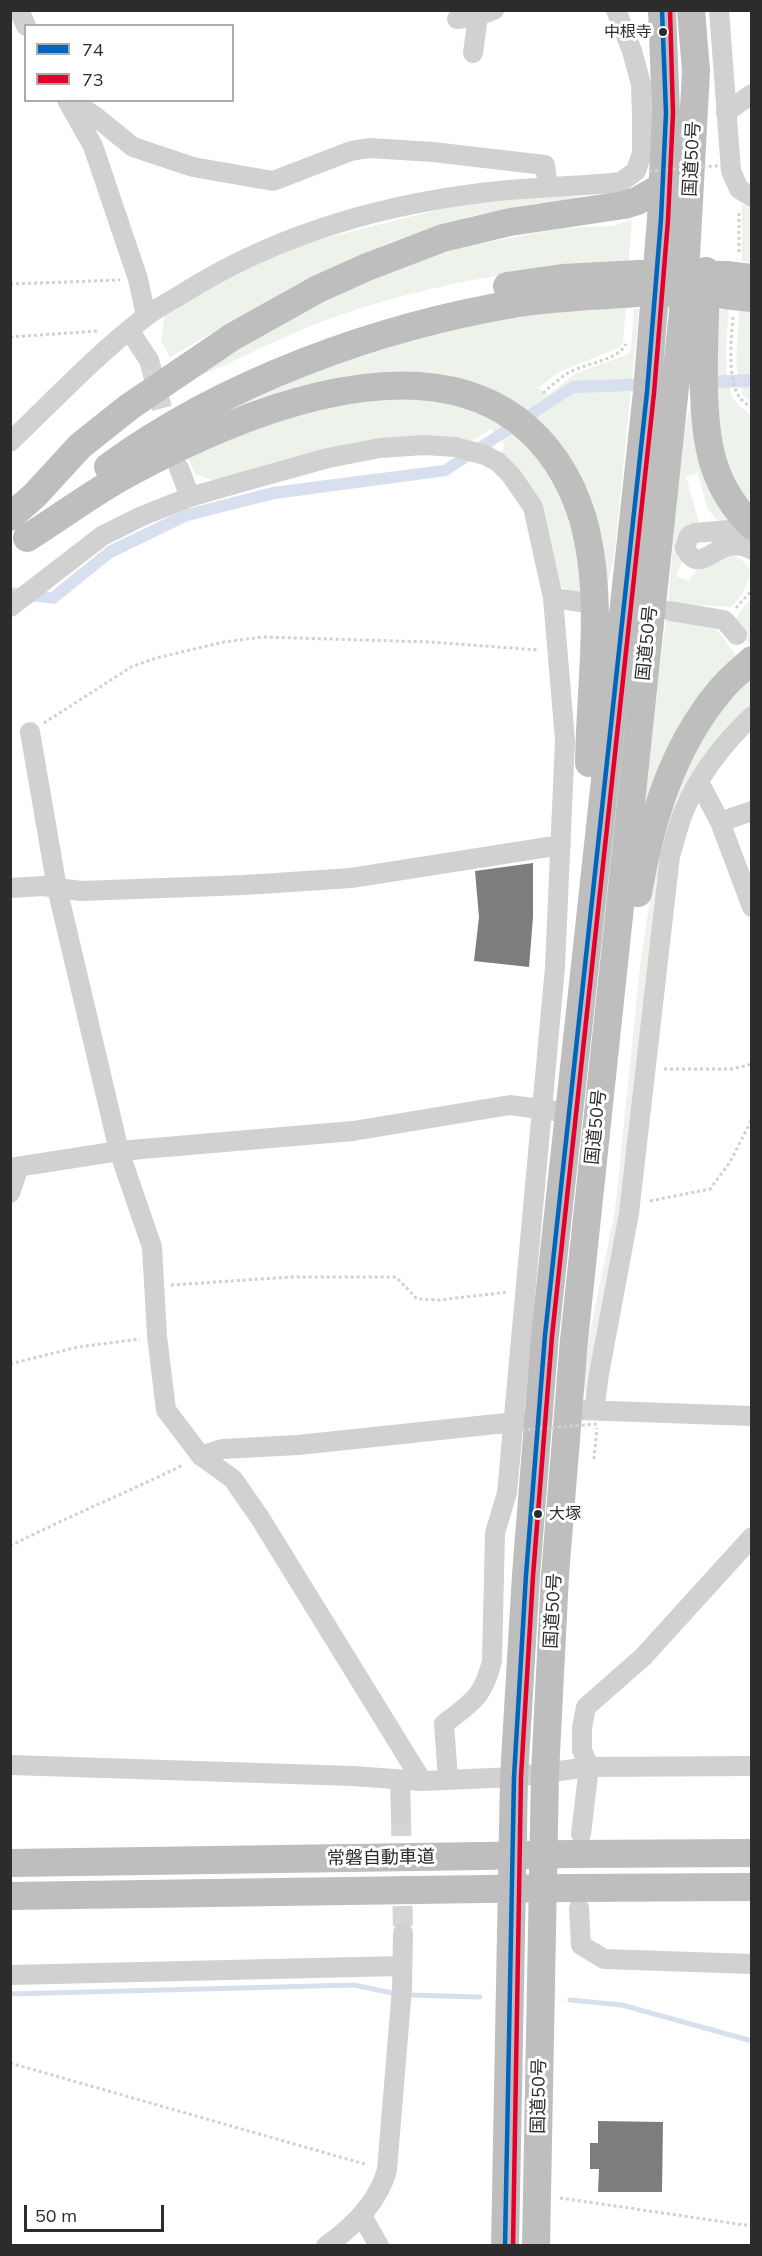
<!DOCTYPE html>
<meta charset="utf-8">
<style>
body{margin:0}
#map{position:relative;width:762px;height:2256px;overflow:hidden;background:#fff;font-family:Mulish,sans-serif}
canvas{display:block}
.frame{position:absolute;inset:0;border:12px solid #2c2c2c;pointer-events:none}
.legend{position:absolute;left:24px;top:24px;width:210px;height:78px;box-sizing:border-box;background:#fff;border:2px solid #ababab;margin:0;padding:8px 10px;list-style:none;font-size:18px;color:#2c2c2c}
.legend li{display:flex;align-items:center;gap:12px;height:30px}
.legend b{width:30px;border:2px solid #ababab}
.scale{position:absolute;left:24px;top:2205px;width:140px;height:27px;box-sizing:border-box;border:3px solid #2c2c2c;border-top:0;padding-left:8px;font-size:18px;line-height:21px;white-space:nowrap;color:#2c2c2c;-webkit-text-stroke:4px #fff;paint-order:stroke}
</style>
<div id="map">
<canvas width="762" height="2256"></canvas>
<div class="frame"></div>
<ul class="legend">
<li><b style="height:8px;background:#0065bd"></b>74</li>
<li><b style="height:8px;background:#e4002b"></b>73</li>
</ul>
<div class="scale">50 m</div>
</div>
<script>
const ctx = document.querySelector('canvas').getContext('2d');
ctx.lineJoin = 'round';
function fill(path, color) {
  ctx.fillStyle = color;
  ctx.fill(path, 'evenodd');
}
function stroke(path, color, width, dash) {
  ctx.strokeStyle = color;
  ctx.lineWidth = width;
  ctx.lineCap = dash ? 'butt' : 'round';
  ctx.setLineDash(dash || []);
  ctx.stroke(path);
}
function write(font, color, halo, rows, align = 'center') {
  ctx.font = font + ' Mulish,"Noto Sans JP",sans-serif';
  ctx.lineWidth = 6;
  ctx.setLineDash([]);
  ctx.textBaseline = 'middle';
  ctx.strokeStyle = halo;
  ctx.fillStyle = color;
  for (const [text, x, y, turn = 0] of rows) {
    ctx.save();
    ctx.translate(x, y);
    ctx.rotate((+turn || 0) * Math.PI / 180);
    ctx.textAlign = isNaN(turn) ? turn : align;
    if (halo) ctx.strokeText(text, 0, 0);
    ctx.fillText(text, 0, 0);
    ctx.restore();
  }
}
fill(new Path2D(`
 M530,193L593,198L532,204L476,215L391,242L298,284L170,357L161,340L165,312L278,250L477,200Z
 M742,205L751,208V263L742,261Z
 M632,219L629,261C522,268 413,286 313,325C273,341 235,361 196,378L224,357L336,295L443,250L564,228L613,226Z
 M626,307L623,343L618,348L559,372L538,388L548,395L576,373L626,355L631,350L634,309H639L614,558L605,593L597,528L491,391L455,378L426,372H394L319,383L222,412L308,374L442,330L567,309Z
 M729,309C727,332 722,379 734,399C738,406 746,411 751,416V505C707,451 717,375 718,310Z
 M739,310L751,311V402L742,394L736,362Z
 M695,395L733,519L719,522L707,508L698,473L686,476L699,523L676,576L688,581L699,567L728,552C738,557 748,562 751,574L742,594L732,607L668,604L681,452L687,418Z
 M423,396L475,409L524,438L557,482L580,558V597L560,586L548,532L539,503L501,454L505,444L491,429L471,441L455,437L405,438L232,479L212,480L195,474L185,453L268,422L356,399Z
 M751,599V643L749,645L736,618L744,606Z
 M666,619L712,624L736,655L708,688L644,814L646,775Z
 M751,675V705L747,709L665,845L655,899L623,1205L596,1337L589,1393L583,1391L589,1337L615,1210L641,957L659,844L694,745Z`), '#edf3eb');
fill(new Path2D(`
 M751,374V387L574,393L447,476L275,499L188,521L112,558L55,604L11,599L10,587L51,592L108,546L183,510L272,487L443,465L572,381Z`), '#d8e0f0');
stroke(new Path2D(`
 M10,1994L354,1985L392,1993
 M409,1995L480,1997
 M570,2000L622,2005L752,2041`), '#d8e0f0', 5);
fill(new Path2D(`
 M533,863V917L529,967L474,961L479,917L475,871Z
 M598,2121L663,2122L662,2192H598L599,2169H590V2143H598Z`), '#7d7d7d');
stroke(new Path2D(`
 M149,360L170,438
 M401,1816L403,1933`), '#d5d5d5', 20, [20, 10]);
stroke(new Path2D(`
 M739,252V211
 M10,284L120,280
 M733,317C731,339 727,380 740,398C743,402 748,405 752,408
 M10,337L98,331
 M543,393C552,386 560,377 570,372C586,363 617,361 626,344
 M736,608L752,590
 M44,723L131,667L156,658L224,642L262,637L430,642L539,650
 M664,1069H732L752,1064
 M650,1201L710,1189L730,1162L752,1119
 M171,1285L291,1277H396L417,1299L439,1300L508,1292
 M10,1364L78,1347L140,1339
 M594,1459L597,1428
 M10,1546C67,1517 126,1493 183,1465
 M10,2063L368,2165
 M560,2198L752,2226`), '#d1d1d1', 3, [3, 3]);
stroke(new Path2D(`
 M19,10L26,26
 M719,10L731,171L739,189L752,197
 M457,19L478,16L494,10
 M473,53L478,16
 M67,100L93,146L138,279L146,316
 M71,100L96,117L133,147L193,167L273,181L351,151L369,148L433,152L545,165L548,187
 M726,112L752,94
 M129,330L149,360
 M10,442C54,400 96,355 144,318C155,309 169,302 182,294C272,237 375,206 481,193C527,187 575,187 621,182L636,171L642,153V116L641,84L632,51L616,10
 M179,468L190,497
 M752,528L695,533L689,536L685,548C702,581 718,530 752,550
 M553,598L581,602
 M10,607L102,536L142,516L190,497L242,482L328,458L380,448L424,445L455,447L485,455L498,462L511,475L533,507L553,598L565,740L555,967L507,1493L495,1533L492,1661C483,1698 472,1702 444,1724L448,1779
 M670,611L724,620L737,635
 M30,732L57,888L119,1151L152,1247L157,1336L166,1410L201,1456L233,1479L260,1518L422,1781
 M699,782L720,822L752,907
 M720,822L752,811
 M10,888L43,886L81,891L245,885L351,878L561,845
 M10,1168L119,1151L353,1131L510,1105L555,1111
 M10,1193L19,1167
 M580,1410L752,1416
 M594,1410L599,1374L629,1213L670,856C675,841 678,825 684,811C698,776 725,742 752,716
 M201,1456L222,1449L298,1445L525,1421
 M10,1765L353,1776L422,1781L514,1777L589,1767L752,1766
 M400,1780L401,1816
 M581,1834L589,1767L582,1750V1728L586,1707L643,1657L752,1537
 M579,1908L581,1945L604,1959L752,1964
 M10,1975L401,1966
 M362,2216L379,2246
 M326,2246C353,2227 378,2203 387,2170L402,1988L403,1933`), '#d1d1d1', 20);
stroke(new Path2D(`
 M706,271C706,327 697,417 715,468C723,491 735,509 752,526
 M726,275L752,278
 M507,286L562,278L639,274
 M724,295L752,298
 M108,467C224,382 379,326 519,303C558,297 598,296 637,293
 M10,517L35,495L80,446L129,407L232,337L318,289L367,267L443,238L510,222L624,205L637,201L663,186
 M27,538C61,517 92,493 127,474C230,418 408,340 516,419C549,444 571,479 583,519C605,598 590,683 589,763
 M638,893C651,821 671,750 719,692C728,680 741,670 752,660
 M570,1854L752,1853
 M10,1863L483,1856
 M571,1888L752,1887
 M10,1896L483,1889
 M505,2246L514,1777L526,1575L545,1335L647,392L661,219L666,113L662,10
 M536,2246L545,1773L555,1575L574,1340L683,312L696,71L691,10`), '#bebebe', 28);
stroke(new Path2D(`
 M625,173L739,164
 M498,1432L598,1424`), '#d1d1d1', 3, [3, 3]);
stroke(new Path2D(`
 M639,274L726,275
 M637,293L719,294
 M483,1856L570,1854
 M483,1889L571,1888`), '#bebebe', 28);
stroke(new Path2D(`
 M505,2246L514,1777L526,1575L545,1335L647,392L661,219L666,113L662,10`), '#0065bd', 4.5);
stroke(new Path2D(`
 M513,2246L521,1777L533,1576L552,1336L654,393L668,220L673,113L670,10`), '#e4002b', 4.5);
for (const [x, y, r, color] of [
 [663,32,5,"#2c2c2c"],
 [538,1514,5,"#2c2c2c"]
]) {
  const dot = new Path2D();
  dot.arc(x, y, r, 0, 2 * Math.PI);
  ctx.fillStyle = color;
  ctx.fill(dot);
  stroke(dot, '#fff', 2);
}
write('16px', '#2c2c2c', '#fff', [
 ["中根寺",652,32],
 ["大塚",549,1514,"left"]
], 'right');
write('18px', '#2c2c2c', '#fff', [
 ["国道50号",692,159,-87],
 ["国道50号",647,643,-84],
 ["国道50号",596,1127,-84],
 ["国道50号",553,1611,-87],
 ["常磐自動車道",381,1858,-1],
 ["国道50号",539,2096,-89]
]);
</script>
